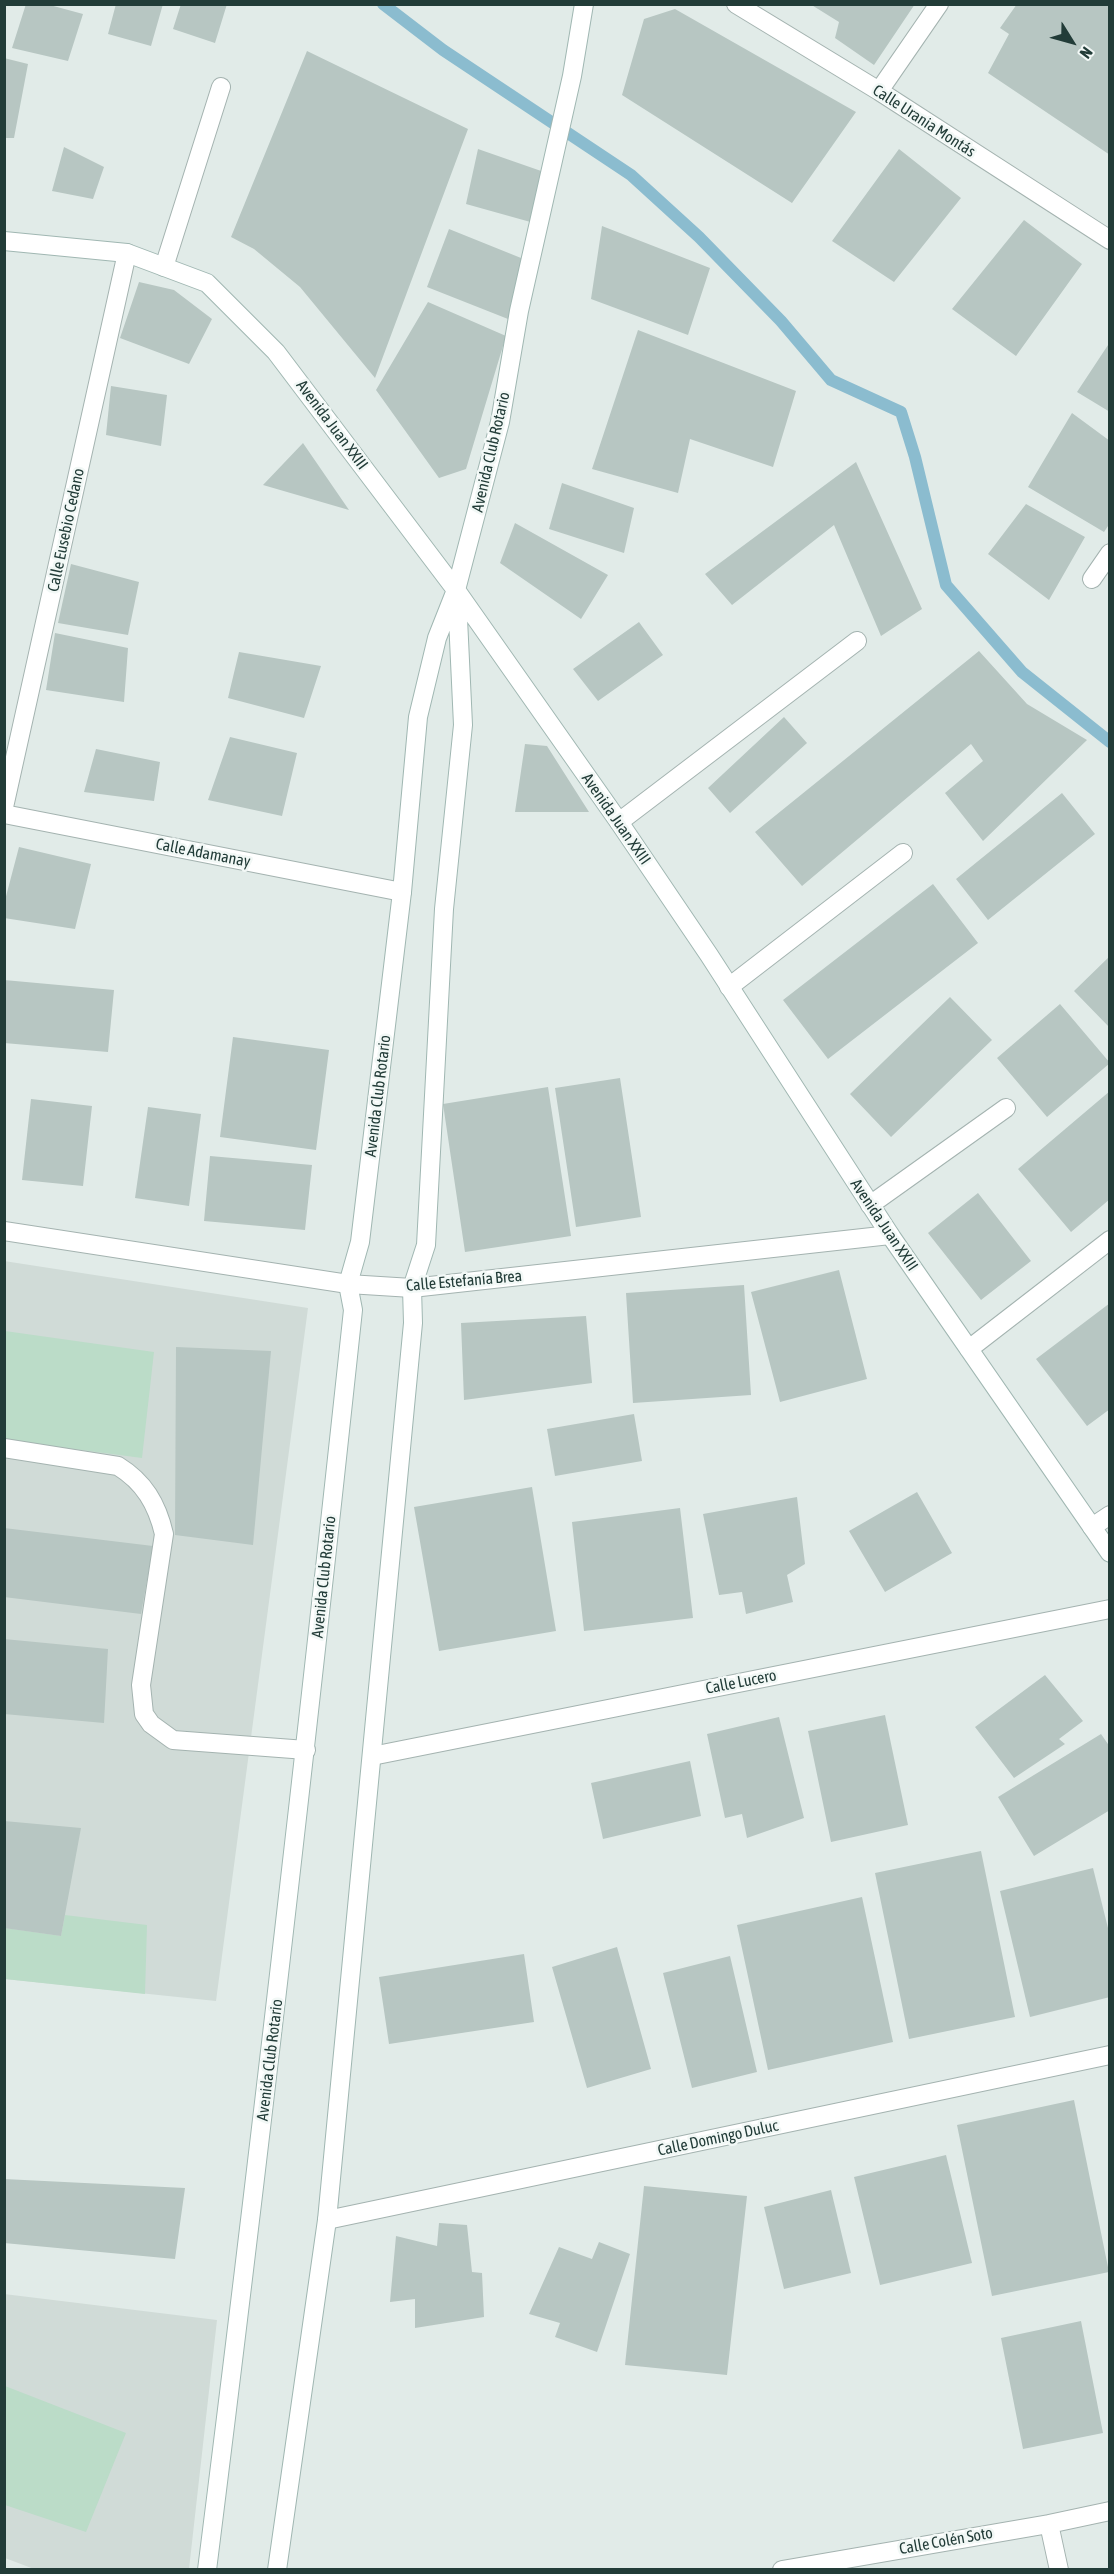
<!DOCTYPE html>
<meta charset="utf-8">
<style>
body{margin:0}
#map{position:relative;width:1114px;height:2574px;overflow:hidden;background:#e1ebe8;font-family:"Asap Condensed",sans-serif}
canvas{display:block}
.frame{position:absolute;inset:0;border:6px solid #223c38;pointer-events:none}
.north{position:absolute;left:1042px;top:12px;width:60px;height:60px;-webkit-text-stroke:4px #f2f8f6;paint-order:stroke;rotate:127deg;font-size:16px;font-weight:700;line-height:24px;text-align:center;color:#223c38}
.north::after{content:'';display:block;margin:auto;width:21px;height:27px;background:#223c38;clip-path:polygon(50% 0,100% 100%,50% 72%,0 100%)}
</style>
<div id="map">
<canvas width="1114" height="2574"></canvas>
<div class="frame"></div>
<div class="north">N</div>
</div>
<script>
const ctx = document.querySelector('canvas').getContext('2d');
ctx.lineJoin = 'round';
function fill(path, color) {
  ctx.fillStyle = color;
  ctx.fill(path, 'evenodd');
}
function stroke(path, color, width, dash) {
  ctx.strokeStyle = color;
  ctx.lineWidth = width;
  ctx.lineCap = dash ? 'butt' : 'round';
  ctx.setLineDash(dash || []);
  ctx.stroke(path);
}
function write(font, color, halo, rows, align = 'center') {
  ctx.font = font + ' "Asap Condensed",sans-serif';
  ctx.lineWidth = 5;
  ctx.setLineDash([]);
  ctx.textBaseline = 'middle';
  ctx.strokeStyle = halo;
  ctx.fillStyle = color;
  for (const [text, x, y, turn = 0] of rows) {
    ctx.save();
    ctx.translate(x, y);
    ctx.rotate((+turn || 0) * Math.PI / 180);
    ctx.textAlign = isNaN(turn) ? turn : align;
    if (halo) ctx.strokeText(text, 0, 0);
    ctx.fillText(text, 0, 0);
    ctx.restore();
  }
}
fill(new Path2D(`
 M4,1261L308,1308L216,2001L5,1979Z
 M4,2294L217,2320L189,2569H34L5,2558Z`), '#d0dbd7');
fill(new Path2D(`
 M5,1331L154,1352L142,1458L5,1440Z
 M65,1915L147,1925L145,1994L5,1979V1928L61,1936Z
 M5,2386L126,2433L86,2532L5,2505Z`), '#bbdcc8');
stroke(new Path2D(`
 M383,4L443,50L631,175L699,237L781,321L831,380L901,412L915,457L946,585L1022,672L1110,742`), '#8bbccf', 12);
fill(new Path2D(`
 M26,4H46L83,14L68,61L12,48Z
 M116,4H163L151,46L108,34Z
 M181,4H227L215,43L173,29Z
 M810,4H915L874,65L835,38L839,22Z
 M1017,4H1110V155L988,73L1009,34L1000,28Z
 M675,9L856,112L792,203L622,95L644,19Z
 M307,51L468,129L375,378L300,287L254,249L231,237Z
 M4,58L28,64L14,138H4Z
 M64,147L104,167L93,199L52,191Z
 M478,149L544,172L534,223L466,204Z
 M899,149L961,198L894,282L832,241Z
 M1024,220L1082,264L1016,356L952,309Z
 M602,226L710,268L688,335L591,299Z
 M449,229L526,260L508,319L427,287Z
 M139,282L174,290L212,319L189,364L120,338Z
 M428,302L506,336L466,469L439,478L376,390Z
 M638,330L796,391L773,467L690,439L678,493L592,469Z
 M1110,342V412L1077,392Z
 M111,386L167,395L161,446L106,435Z
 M1072,413L1110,441V523L1104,532L1028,487Z
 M303,443L349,510L263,485Z
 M856,462L922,609L881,636L834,525L732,605L705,574Z
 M562,483L634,508L624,553L549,529Z
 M1026,504L1085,537L1049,600L988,554Z
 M515,523L608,575L581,619L500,563Z
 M71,564L139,582L128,635L58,623Z
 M639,622L663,655L598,701L573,669Z
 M55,633L128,648L124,702L46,690Z
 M979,651L1027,704L1087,740L983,841L945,793L983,761L971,744L802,886L755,832Z
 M239,652L321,666L304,718L228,698Z
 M784,717L807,743L730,813L708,788Z
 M230,737L297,753L282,816L208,800Z
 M525,744L547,746L589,812H515Z
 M96,749L160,762L154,801L84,792Z
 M1062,793L1095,834L988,920L956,879Z
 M19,847L91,864L75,929L4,918V904Z
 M933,884L978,943L828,1059L783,1000Z
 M1110,956V1028L1074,991Z
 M4,980L114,990L108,1052L4,1043Z
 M950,997L992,1040L891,1137L850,1094Z
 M1060,1004L1110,1063L1047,1117L997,1058Z
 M233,1037L329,1050L316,1150L220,1137Z
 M620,1078L641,1217L576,1227L555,1088Z
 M548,1087L571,1236L465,1252L443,1104Z
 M1110,1091V1199L1071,1232L1018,1169Z
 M31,1099L92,1106L83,1186L22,1180Z
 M148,1107L201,1114L189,1206L135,1198Z
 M210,1156L312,1165L305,1230L204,1221Z
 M978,1193L1031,1261L981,1300L928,1233Z
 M839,1270L867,1379L780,1402L751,1292Z
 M744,1285L751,1395L633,1403L626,1293Z
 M1110,1303V1409L1087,1426L1036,1359Z
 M586,1316L592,1383L464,1400L461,1323Z
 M176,1347L271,1351L253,1545L175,1535Z
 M634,1414L642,1461L555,1476L547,1429Z
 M532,1487L556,1631L439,1651L414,1507Z
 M917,1492L952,1553L885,1592L849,1531Z
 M797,1497L805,1564L787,1575L793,1602L746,1614L742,1592L719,1595L703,1514Z
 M680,1508L693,1618L584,1631L572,1522Z
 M4,1528L153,1546L141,1614L4,1597Z
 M4,1639L108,1649L104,1723L4,1714Z
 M1045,1675L1083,1721L1059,1739L1065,1744L1014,1778L975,1727Z
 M885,1715L908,1825L831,1842L808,1731Z
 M779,1717L804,1818L747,1838L742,1814L725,1818L707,1734Z
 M1101,1734L1110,1747V1810L1034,1856L998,1797Z
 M690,1761L701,1816L603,1839L591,1783Z
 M4,1821L81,1828L61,1936L4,1928Z
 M981,1851L1015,2017L909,2039L875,1873Z
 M1093,1868L1110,1936V1997L1030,2017L1000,1891Z
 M862,1897L893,2042L768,2070L737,1925Z
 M617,1947L651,2069L587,2088L552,1967Z
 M524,1954L534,2022L389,2044L379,1977Z
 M730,1956L757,2072L692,2088L663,1973Z
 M1074,2100L1109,2272L992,2296L957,2125Z
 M946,2155L972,2263L880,2285L854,2177Z
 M4,2179L185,2188L175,2259L4,2243Z
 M644,2186L747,2196L727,2375L625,2365Z
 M831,2190L851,2273L784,2289L764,2207Z
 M439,2223L467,2225L472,2272L482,2273L484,2317L415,2328V2299L390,2302L396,2236L437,2246Z
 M599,2242L630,2254L597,2352L555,2337L560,2323L529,2314L559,2247L592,2259Z
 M1081,2321L1103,2433L1023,2449L1001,2338Z`), '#b7c6c2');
const lane = new Path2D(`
 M619,822L857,641
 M729,987L903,853
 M1092,1527L1110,1515`);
const street = new Path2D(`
 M736,4L879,91L1110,240
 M879,91L939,4
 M164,267L221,87
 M1092,579L1110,553
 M4,807L127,253
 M4,814L402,892
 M870,1205L1006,1108
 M4,1231L348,1284L412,1288L890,1235
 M969,1349L1110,1240
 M4,1448L118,1466C144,1482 157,1504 164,1534L141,1685L144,1714L151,1724L173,1740L306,1750
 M372,1756L1110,1609
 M327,2220L1110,2055
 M1049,2524L1059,2570
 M782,2570L1049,2524L1110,2511`);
const secondary = new Path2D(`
 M4,241L127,253L207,283L276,352L456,590L619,822L709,955L890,1235L1110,1553
 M207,2570C260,2150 308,1730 353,1310L348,1284L360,1242L402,892L418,717L437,638L456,590L500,422L519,311L572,76L584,4
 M277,2570L327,2220L413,1323L412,1288L426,1245L444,909L463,725L457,597`);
stroke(lane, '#a4b3b0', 20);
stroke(street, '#a4b3b0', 20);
stroke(secondary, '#a0b7b2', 20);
stroke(lane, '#fff', 18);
stroke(street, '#fff', 18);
stroke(secondary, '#fff', 18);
write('16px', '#223c38', '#f2f8f6', [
 ["Calle Urania Montás",924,121,33],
 ["Avenida Juan XXIII",332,425,53],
 ["Avenida Club Rotario",491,452,-77],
 ["Calle Eusebio Cedano",66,530,-78],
 ["Avenida Juan XXIII",616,819,55],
 ["Calle Adamanay",203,853,11],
 ["Avenida Club Rotario",378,1096,-83],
 ["Avenida Juan XXIII",884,1225,56],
 ["Calle Estefanía Brea",464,1281,-5],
 ["Avenida Club Rotario",324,1577,-84],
 ["Calle Lucero",741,1682,-11],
 ["Avenida Club Rotario",270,2060,-83],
 ["Calle Domingo Duluc",718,2138,-12],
 ["Calle Colén Soto",946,2541,-10]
]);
</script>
